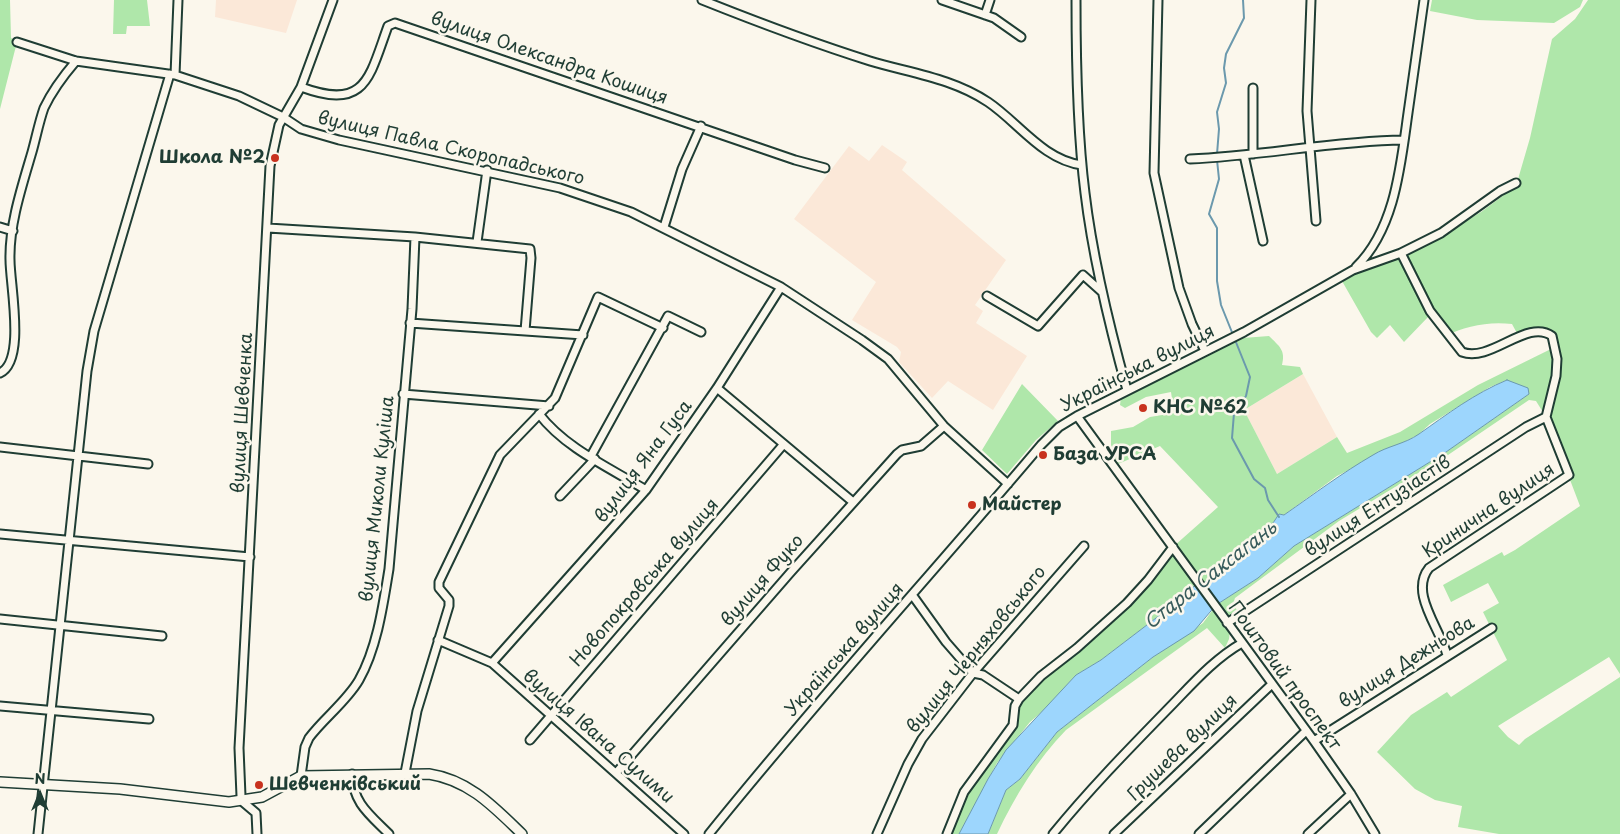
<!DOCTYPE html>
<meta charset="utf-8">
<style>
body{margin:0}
#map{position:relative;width:1620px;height:834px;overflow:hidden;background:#fbf7ec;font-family:"Playpen Sans",sans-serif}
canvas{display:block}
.north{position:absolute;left:15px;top:769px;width:50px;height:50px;-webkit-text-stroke:4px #fbf7ec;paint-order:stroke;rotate:0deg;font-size:14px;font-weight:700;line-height:20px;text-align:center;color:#1f3d34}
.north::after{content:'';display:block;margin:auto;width:18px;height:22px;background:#1f3d34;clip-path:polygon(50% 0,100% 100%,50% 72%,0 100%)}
</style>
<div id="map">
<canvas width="1620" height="834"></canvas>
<div class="north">N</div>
</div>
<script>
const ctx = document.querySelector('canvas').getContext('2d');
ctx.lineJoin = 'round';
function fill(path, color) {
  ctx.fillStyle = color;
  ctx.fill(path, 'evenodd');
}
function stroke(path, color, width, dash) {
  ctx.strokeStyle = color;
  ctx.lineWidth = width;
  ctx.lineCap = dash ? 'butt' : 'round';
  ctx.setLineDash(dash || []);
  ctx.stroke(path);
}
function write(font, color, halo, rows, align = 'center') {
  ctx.font = font + ' "Playpen Sans",sans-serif';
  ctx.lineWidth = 5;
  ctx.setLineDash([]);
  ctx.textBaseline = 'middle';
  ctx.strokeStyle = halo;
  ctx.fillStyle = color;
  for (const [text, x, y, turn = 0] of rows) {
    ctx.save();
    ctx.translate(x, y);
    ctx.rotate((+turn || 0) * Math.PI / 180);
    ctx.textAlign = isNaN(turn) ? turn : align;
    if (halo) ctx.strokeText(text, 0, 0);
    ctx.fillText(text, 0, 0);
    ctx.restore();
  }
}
fill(new Path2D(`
 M216,0H297L286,33L215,17Z
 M882,145L907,162L902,170L1006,260L975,305L983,311L976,323L1027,356L993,410L948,381L932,398L899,362L901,352L897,347L852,320L876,282L794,219L849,146L869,161Z
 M1303,374L1337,437L1277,474L1244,410Z`), '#fbe8d8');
fill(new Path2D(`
 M0,0H10L11,38L17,42L0,109Z
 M114,0H147L150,26H127L126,34H113Z
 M1432,0H1583L1580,7L1554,23L1477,20L1430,11Z
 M1588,0H1620V674L1609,657L1498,726L1508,737L1519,745L1525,739L1620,677V834H1499L1458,827L1462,806L1435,800L1415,789L1377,752L1411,715L1447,692L1451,697L1507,660L1483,612L1499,603L1488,583L1451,602L1443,585L1502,552L1504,556L1515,550L1580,506L1546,417L1536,401L1529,400L1448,455L1339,521L1235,598L1233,604L1239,613L1227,619L1216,605L1258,578L1294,546L1446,452L1529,394L1507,380L1490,387L1430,424L1418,435L1337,476L1284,515L1279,514L1273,523L1205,582L1200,584L1174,546L1218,507L1160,446L1118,464L1111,451V431L1133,427L1150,417L1174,413L1171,392L1146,397L1125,408L1120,405L1121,398L1243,338L1269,336C1279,346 1286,350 1282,365L1300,367L1303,374L1244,410L1277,474L1337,437L1347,453L1400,432L1478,385L1555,347L1546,332L1519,337L1512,324C1489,321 1465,326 1445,336L1429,316L1404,342L1390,325L1377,338L1371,332L1342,281L1355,272L1423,246L1481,212L1516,186L1530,138L1552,39L1575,19Z
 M1022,384L1058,421L1036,440L1007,474L982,450Z
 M1171,549L1197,586L1188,589L1160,615L1101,660L1076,675L1044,710L1030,722L997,763L959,834H947L964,792L1013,725L1019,699L1127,603Z
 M1214,608L1230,631L1229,639L1225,648L1207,628L1066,730C1037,760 1015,796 997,834H988L1006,790L1020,779L1057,732L1153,657L1203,623Z`), '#afe7aa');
const water = new Path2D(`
 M1507,380L1528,388L1529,394L1446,452L1294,546L1258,578L1216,605L1194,631L1153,657L1057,732L1020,779L1006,790L988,834H959L988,779L1006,750L1076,675L1101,660L1160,615L1188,589L1205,582L1241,548L1273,523L1279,514L1284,515C1314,494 1342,473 1373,455C1387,446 1405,444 1419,434C1446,415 1475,393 1507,380Z`);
fill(water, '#9dd6fd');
stroke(water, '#6b99ad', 1);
stroke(new Path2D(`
 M1217,154L1219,129L1217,112L1226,83L1224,68L1226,54L1244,18L1243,0
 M1217,160L1219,179L1209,214L1217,228V281L1221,305L1250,377L1246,396L1234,413L1232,438L1254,479L1265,488L1268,500L1279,517`), '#6b99ad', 2);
const minor = new Path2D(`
 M702,0C757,22 813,43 870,61C910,73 952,78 988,102C1018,122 1043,160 1082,165
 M942,0L994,18L1021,37
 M1076,0C1076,64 1077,130 1085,193C1093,260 1109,325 1127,390
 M1158,0L1154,173L1179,288L1192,324L1205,351
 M1311,0L1307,111L1316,221
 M985,15L990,0
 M17,42L76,61L175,75L239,96L283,117L301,129L339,140L560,188L631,212L781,287L862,340L888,359L944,426L1008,484
 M175,75L178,0
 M301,87C366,111 369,78 388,26L395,23L795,160L825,168
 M1253,154V88
 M1244,155L1263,241
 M1190,159C1262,156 1332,141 1403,140
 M0,227L13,231
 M664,227L682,169L701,126
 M268,228L415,237L412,309L389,569C383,606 377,648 359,680C347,701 323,719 309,738L305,747L301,776
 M415,237L530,249L531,258L525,331
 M477,242L487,170
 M1401,253L1430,311L1462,352C1491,363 1527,318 1552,336L1557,359L1556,376L1546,417L1569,475L1429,568C1409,593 1440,628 1447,655
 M1356,267C1397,227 1401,160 1409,106C1414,71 1419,35 1424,0
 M987,296L1038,326L1083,275L1102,292
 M410,323L583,335
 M0,373C26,361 10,285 10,260C9,225 22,186 32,152C36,138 39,122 44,108C52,91 64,75 76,61
 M717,388L853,502
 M403,394L549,406
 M539,414C565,448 610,468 646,490
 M1077,416L1314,741L1351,794L1375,834
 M0,447L148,464
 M591,456L668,316L701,332
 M560,496L595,459
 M0,534L250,557
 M913,596L946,642L973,673L983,675L1019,699
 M0,619L162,636
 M1227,623L1526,427L1546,417
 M438,640L492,663L684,834
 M492,663L646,490L717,388L781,287
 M0,706L149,719
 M530,740L783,445
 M1314,741L1492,628
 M405,773L417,711L449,606V600L439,588V582L500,455L555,398L598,297L663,328
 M616,773L790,573L897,454L902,450L921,446L944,426
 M352,774C353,803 369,814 389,834
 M38,834L87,371L94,331L170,74
 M257,834L256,813L243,802L241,796L239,748L270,166L279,125L301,87L333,0
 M709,834C816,701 931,575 1041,445L1059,427L1077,416L1244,332L1353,270L1401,253L1441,233L1500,191L1516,183
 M877,834L908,764L922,739L973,673L1084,546
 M947,834L964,792L1013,725L1015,706L1019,699L1041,676L1077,648L1127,603L1148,580L1173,547
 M1053,834C1088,791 1126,752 1165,712C1189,688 1212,660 1242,643
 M1114,834L1272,684
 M1199,834L1306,731
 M1308,834L1351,794`);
const major = new Path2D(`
 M0,782L120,789L229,802L262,797L301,776L429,774C469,780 494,807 522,834`);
stroke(minor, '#1f3d34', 11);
stroke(major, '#1f3d34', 12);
stroke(minor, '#fbf7ec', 7);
stroke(major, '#fbf7ec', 9);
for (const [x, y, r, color] of [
 [275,158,5,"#c8321e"],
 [1143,408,5,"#c8321e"],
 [1043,455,5,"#c8321e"],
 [972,505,5,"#c8321e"],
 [259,785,5,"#c8321e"]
]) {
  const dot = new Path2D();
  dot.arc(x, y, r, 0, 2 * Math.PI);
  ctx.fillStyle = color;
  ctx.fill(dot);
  stroke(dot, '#fbf7ec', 2);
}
write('18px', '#1f3d34', '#fbf7ec', [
 ["вулиця Олександра Кошиця",549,59,19],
 ["вулиця Павла Скоропадського",451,149,13],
 ["Українська вулиця",1138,369,-27],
 ["вулиця Шевченка",243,413,-87],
 ["вулиця Яна Гуса",644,462,-53],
 ["вулиця Миколи Куліша",378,499,-84],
 ["вулиця Ентузіастів",1378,507,-33],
 ["Кринична вулиця",1489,511,-34],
 ["вулиця Фуко",763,581,-49],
 ["Новопокровська вулиця",645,583,-49],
 ["Українська вулиця",845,650,-49],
 ["вулиця Черняховського",977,650,-51],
 ["вулиця Дежньова",1407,663,-32],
 ["Поштовий проспект",1284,676,54],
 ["вулиця Івана Сулими",598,737,41],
 ["Грушева вулиця",1183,748,-44]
]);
write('bold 18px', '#1f3d34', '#fbf7ec', [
 ["Школа №2",265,158,"right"],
 ["КНС №62",1153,408],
 ["База УРСА",1053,455],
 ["Майстер",982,505],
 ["Шевченківський",269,785]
], 'left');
write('italic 19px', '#385c5c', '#fbf7ec', [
 ["Стара Саксагань",1211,576,-38]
]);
</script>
